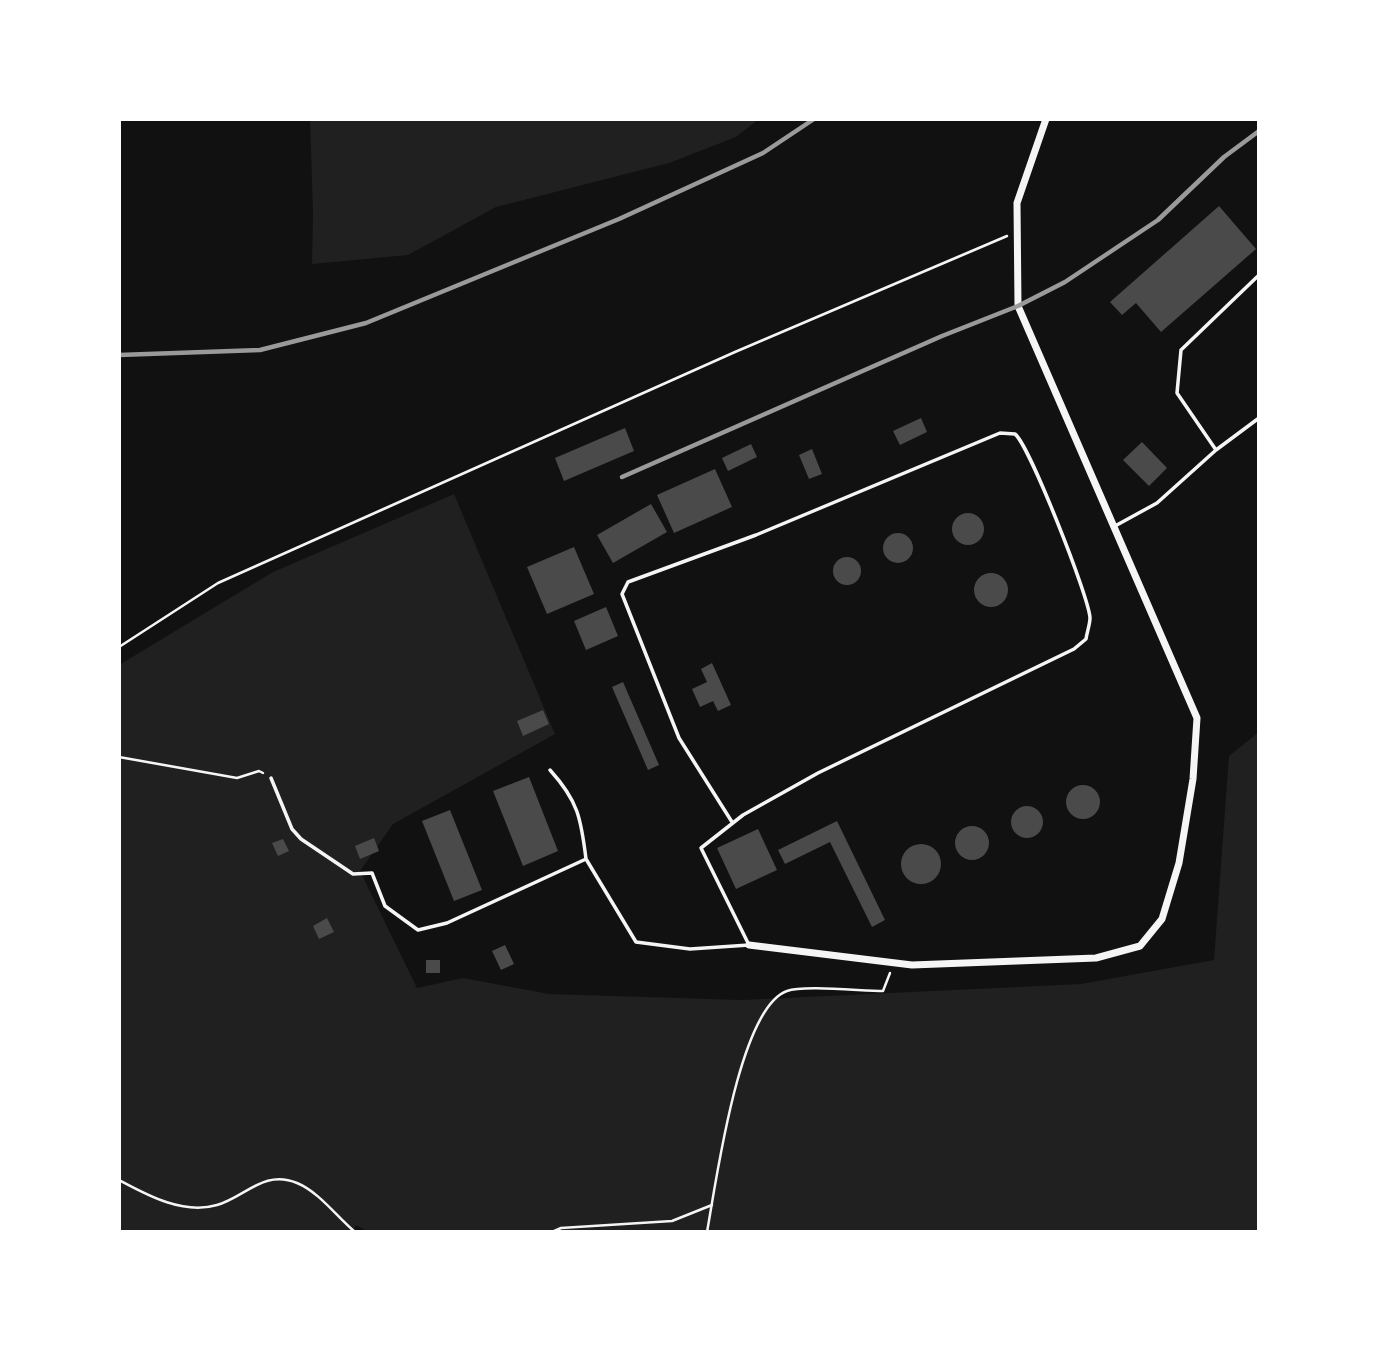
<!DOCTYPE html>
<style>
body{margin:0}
#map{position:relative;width:1378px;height:1351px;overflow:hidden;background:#111;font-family:"Fira Sans Condensed",sans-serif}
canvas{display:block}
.frame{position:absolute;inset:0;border:121px solid #fff;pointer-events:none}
</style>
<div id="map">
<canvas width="1378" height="1351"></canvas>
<div class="frame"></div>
</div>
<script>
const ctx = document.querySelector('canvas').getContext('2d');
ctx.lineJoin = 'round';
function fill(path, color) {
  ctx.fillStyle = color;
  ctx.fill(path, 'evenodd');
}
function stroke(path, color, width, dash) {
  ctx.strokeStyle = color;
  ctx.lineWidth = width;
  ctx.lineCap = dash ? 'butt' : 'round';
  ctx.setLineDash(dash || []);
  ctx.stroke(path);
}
fill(new Path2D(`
 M310,119H759L736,137L669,163L496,207L408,255L312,264L313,213Z
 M454,494L555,734L393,824L360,871L417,988L463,978L549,994L742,1000L1081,984L1214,960L1229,756L1259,732V1232H369L356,1225L353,1232H119V665L273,572Z`), '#202020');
fill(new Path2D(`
 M1219,206L1256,249L1161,332L1136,303L1122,315L1110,302Z
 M921,418L927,432L900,445L893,431Z
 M625,428L634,451L564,481L555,458Z
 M1142,442L1167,468L1149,486L1123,460Z
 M751,444L757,457L728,471L722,458Z
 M812,449L822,474L809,479L799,455Z
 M715,469L732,507L674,533L657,495Z
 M651,504L667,532L613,563L597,535Z
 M952 529a16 16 0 1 1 32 0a16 16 0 1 1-32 0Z
 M883 548a15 15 0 1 1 30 0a15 15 0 1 1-30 0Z
 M574,547L594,594L547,614L527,567Z
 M833 571a14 14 0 1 1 28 0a14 14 0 1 1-28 0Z
 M974 590a17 17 0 1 1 34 0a17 17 0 1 1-34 0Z
 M606,607L618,636L586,650L574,621Z
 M712,663L731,705L718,711L713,701L700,707L692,689L707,682L701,669Z
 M623,682L659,765L648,770L612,687Z
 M543,710L549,724L523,736L517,721Z
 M529,777L558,851L523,866L493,791Z
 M1066 802a17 17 0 1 1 34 0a17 17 0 1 1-34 0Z
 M1011 822a16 16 0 1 1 32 0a16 16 0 1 1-32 0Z
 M450,810L482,890L454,901L422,821Z
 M837,821L885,920L872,927L830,842L785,864L778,850Z
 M955 843a17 17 0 1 1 34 0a17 17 0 1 1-34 0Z
 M758,829L777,870L736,889L717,848Z
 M374,838L379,851L360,859L355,846Z
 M283,839L289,851L278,856L272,843Z
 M901 864a20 20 0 1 1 40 0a20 20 0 1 1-40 0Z
 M327,918L334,932L319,939L313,926Z
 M505,945L514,964L501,970L492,951Z
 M426,960H440V973H426Z`), '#4a4a4a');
stroke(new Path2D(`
 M119,647L218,583L735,352L1007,236
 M119,757L237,778L259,771L263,773
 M119,1180C147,1195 183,1215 217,1205C245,1197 264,1169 297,1183C319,1192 337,1217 355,1232
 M552,1232L561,1228L672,1221L712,1205
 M707,1232C716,1183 739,1008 787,991C803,985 862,991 883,991L890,973`), '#f5f5f5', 2.5);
stroke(new Path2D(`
 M1259,275L1181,350L1177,393L1216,450L1259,418
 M1115,526L1157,503L1216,450
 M550,770C578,801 581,818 586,859
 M271,778L292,829L301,839L353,874L372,873L385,906L418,930L447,923L586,859L636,942L690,949L749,945L701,848L743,815L818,773L1074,649L1086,639C1087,632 1090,624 1090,618C1089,597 1029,445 1015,434L1000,433L756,535L628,582L622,594L679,738L732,822`), '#f5f5f5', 3.5);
stroke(new Path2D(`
 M749,945L912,965L1096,958L1140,946L1162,919L1179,863L1193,779L1197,718L1018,306L1017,203L1046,119`), '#f5f5f5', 7);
stroke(new Path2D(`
 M119,355L260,350L366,323L619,219L763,153L814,119
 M622,477L942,336L1018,306L1065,282L1158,220L1224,157L1259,131`), '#9a9a9a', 4.5);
</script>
